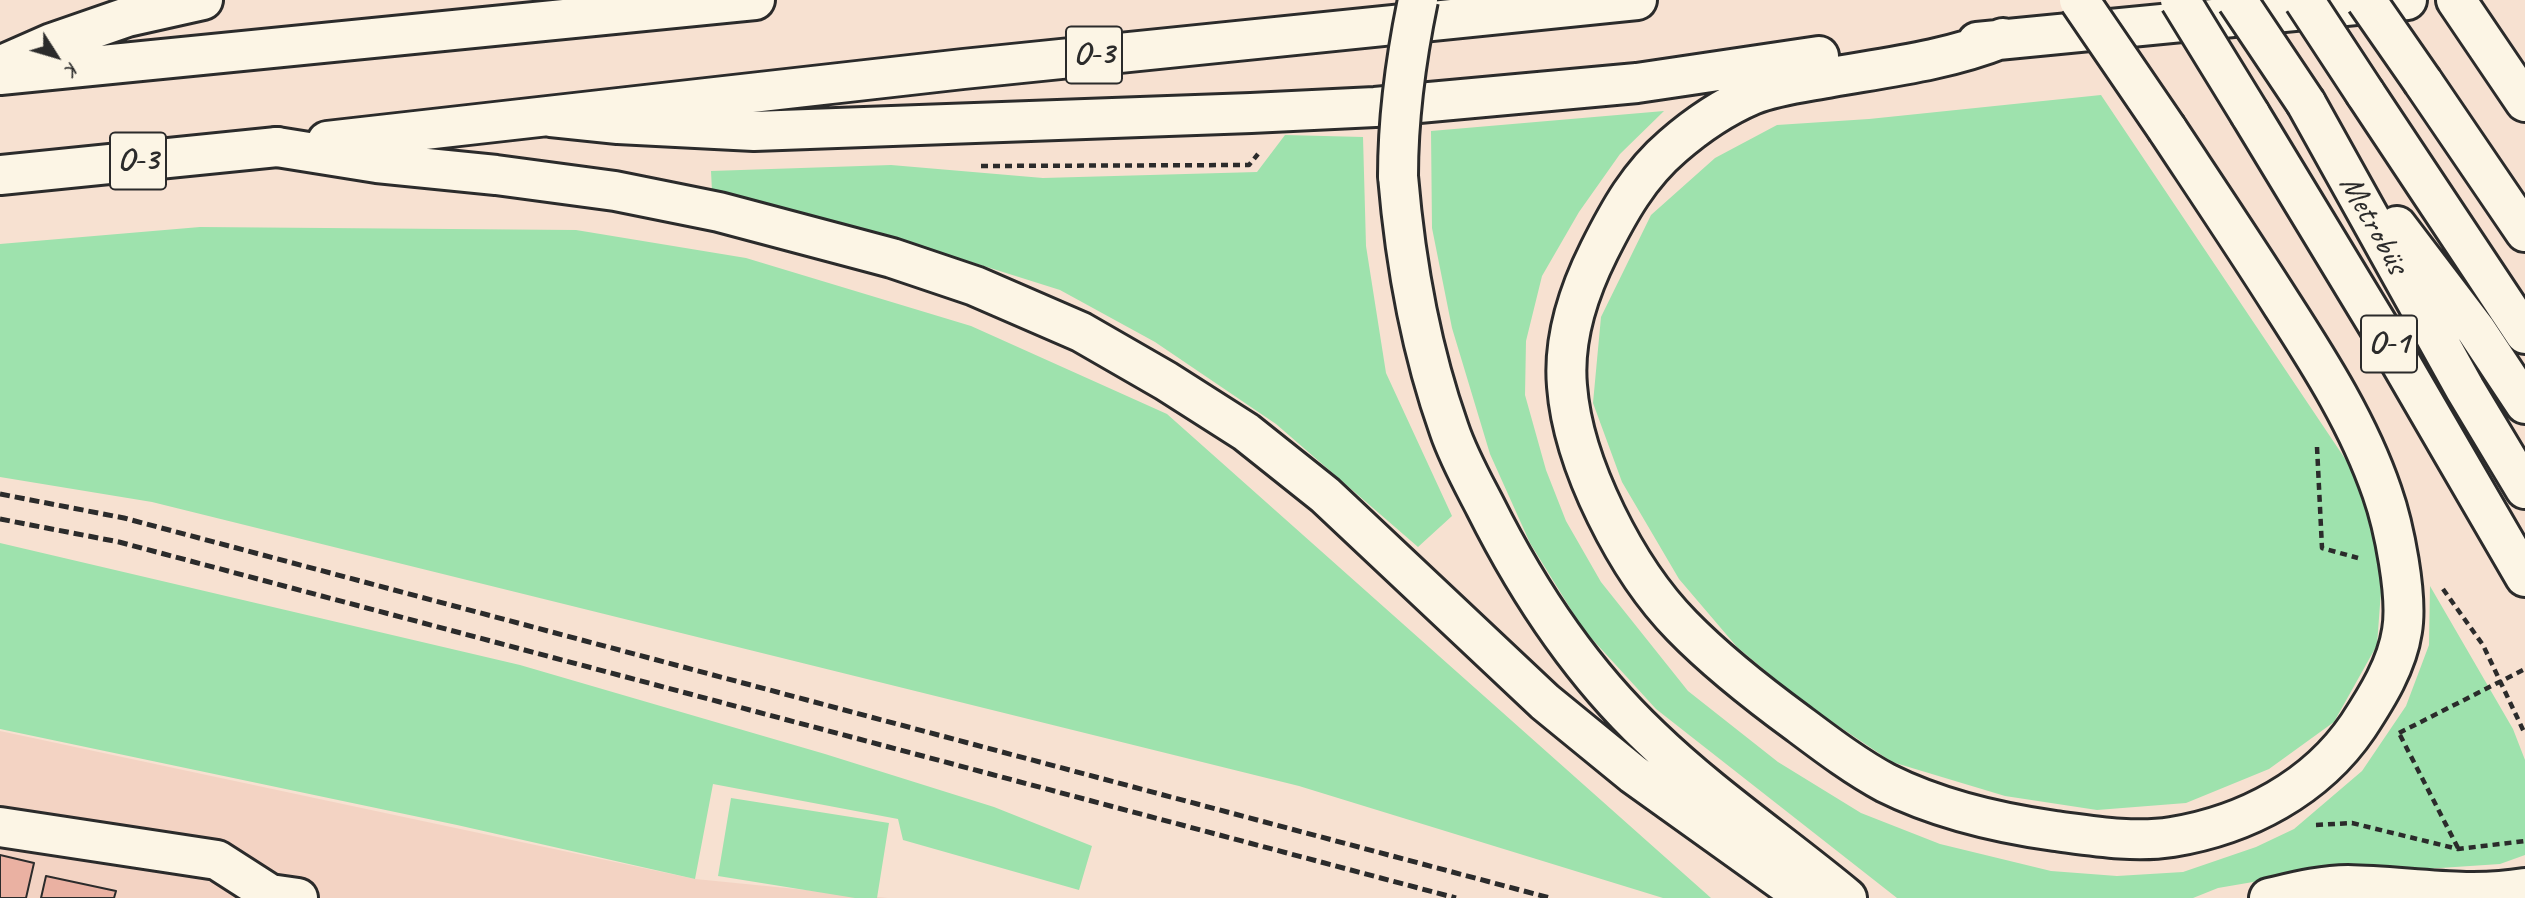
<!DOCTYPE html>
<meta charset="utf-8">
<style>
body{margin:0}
#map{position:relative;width:2525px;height:898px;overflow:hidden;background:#f7e1d1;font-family:Caveat,sans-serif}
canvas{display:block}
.north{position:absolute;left:21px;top:21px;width:70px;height:70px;-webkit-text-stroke:5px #fcf5e5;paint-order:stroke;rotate:127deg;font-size:19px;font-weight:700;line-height:28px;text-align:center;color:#2b2b2b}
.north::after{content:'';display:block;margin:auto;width:24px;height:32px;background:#2b2b2b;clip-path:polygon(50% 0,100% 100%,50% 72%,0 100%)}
</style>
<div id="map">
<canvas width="2525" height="898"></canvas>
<div class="north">K</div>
</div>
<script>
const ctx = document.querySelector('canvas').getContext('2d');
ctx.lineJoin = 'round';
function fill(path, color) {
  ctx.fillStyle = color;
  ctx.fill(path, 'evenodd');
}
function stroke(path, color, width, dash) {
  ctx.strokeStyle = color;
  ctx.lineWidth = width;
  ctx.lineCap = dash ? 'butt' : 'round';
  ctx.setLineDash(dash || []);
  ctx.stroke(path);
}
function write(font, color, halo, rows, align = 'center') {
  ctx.font = font + ' Caveat,sans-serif';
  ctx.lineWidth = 5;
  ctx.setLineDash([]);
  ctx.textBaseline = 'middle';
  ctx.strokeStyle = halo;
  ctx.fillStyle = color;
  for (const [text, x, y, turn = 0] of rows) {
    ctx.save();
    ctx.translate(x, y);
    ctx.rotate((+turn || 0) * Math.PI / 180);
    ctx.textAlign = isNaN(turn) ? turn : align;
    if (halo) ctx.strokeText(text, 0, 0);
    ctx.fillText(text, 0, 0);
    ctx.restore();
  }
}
fill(new Path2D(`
 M0,731L695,879L888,898H0Z`), '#f3d3c3');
fill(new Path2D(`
 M2101,95L2358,478L2376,532L2381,591L2377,645L2334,722L2269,769L2186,803L2097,810L2005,796L1892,762L1804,703L1737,647L1679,579L1622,482L1593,403L1601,317L1651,215L1715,158L1777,125L1869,119Z
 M1664,111L1620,154L1579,212L1542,276L1526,341L1525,395L1546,470L1566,521L1601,582L1688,691L1778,762L1861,813L1940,844L2051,871L2117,876L2183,872L2256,847L2294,829L2362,771L2406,706L2429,645L2430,586L2513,729L2525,760V855L2500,864L2410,870L2317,871L2218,888L2193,898H1897L1656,709L1583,629L1530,543L1490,454L1452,328L1432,228L1431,131Z
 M1285,135L1363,137L1366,246L1386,373L1452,516L1418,547L1276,424L1155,342L1060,290L949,255L712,191L711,171L891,165L1043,178L1257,172Z
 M200,227L576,230L746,258L971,326L1167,414L1711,898H1663L1299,786L152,502L0,477V244Z
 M0,543L520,665L825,754L994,807L1092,846L1079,890L903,840L898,819L713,784L695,879L457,825L0,729Z
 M731,798L889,823L877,898H855L718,876Z`), '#9ee2ad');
const building = new Path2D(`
 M0,855L34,863L26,898H0Z
 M46,876L116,891L114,898H41Z`);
fill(building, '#eab1a2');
stroke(building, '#2b2b2b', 2);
const minor = new Path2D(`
 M2365,93L2525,334
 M2306,103L2465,389L2525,489
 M2397,226L2476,330L2525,404
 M0,827L217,860L270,894L298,898
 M2269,898C2295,892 2322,885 2348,885C2407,886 2466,898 2525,888`);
const major = new Path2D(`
 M0,175L277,147`);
const highway = new Path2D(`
 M2456,0L2525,102
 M2003,38C1948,60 1890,67 1832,77C1806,82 1776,85 1752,95C1724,107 1696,126 1673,146C1639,175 1619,211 1599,251C1579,291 1563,340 1567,386C1573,465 1627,570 1682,626C1717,662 1758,694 1799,724C1827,745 1856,767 1886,783C1938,809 1998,823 2055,831C2093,836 2134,843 2172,837C2246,825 2316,788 2358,726C2377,697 2397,665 2402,631C2408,596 2394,526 2382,492C2359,425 2321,365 2283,306C2245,246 2206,188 2167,129
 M1977,42L2407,0
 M2,65L52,43L127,17L203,0
 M0,75L755,0
 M2423,82L2525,232
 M2250,114L2399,360L2525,577
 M551,117L618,124L754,131L1251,113L1375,107L1637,83L1819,56
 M327,141L963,69L1637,0
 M277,147L377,163L496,175L615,191L719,212L892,258L975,286L1081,332L1166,381L1246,432L1325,495L1545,702L1633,774L1806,898
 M1398,176C1405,259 1421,350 1449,429C1458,456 1472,481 1485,506C1528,592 1580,671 1650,737C1711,796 1782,844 1847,898`);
stroke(minor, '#2b2b2b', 44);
stroke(major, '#2b2b2b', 44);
stroke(highway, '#2b2b2b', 44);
stroke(new Path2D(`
 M981,166L1249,165L1258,154
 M2317,447L2322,548L2358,558
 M2443,589L2483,645L2525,734
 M2400,735L2458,848
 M2316,825L2352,823L2458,849L2525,841`), '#2b2b2b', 4.5, [7, 5]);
stroke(minor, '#fcf5e5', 38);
stroke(major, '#fcf5e5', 38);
stroke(highway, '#fcf5e5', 38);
stroke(new Path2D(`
 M0,494L124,518L1550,898
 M0,519L119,542L1456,898`), '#2b2b2b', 5, [10, 5]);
const minorBridge = new Path2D(`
 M2237,0L2306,103
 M2304,0L2365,93`);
const highwayBridge = new Path2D(`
 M2079,0L2167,129
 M2180,0L2250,114
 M2366,0L2423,82
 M1398,176C1398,116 1406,58 1418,0`);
stroke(minorBridge, '#2b2b2b', 44, []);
stroke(highwayBridge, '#2b2b2b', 44, []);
stroke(new Path2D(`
 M2399,733L2525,669`), '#2b2b2b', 4.5, [7, 5]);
stroke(minorBridge, '#fcf5e5', 38);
stroke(highwayBridge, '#fcf5e5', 38);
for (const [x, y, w] of [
 [1094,55,56],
 [138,161,56],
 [2389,344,56]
]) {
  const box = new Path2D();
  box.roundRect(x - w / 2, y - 28.5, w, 57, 5);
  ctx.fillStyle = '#fcf5e5';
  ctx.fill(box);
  stroke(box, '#2b2b2b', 2);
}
write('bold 32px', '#2b2b2b', null, [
 ["O-3",1094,55],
 ["O-3",138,161],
 ["O-1",2389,344]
]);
write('33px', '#2b2b2b', '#fcf5e5', [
 ["Metrobüs",2373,225,61]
]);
</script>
